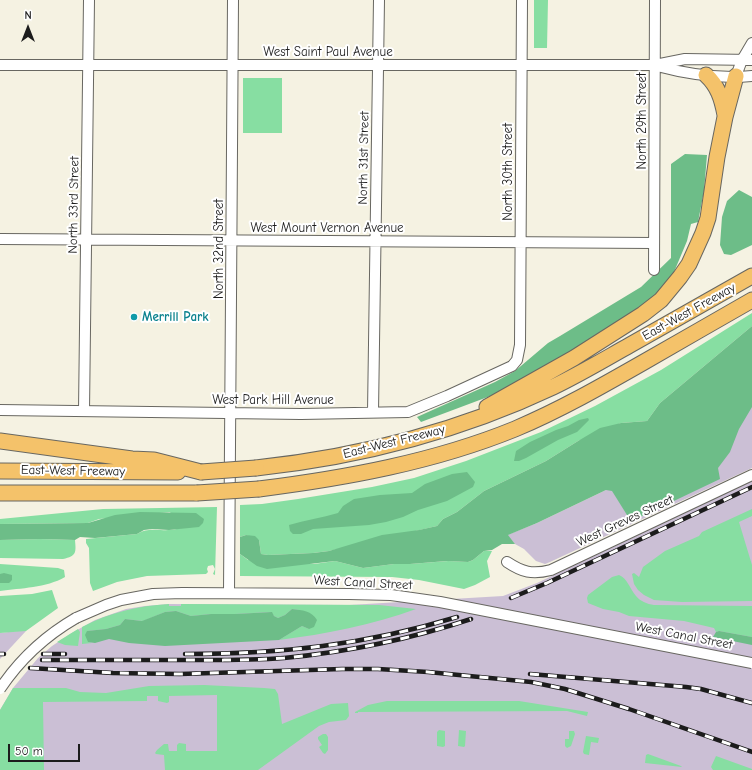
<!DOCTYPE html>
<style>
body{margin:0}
#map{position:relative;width:752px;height:770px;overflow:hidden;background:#f5f2e2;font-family:"Comic Neue",sans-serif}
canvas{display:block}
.north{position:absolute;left:8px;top:8px;width:40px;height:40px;-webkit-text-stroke:3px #fff;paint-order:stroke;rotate:0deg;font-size:11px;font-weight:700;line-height:16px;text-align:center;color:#1c1c1c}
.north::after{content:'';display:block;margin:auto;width:14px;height:18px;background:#1c1c1c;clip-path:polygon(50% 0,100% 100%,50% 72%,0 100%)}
.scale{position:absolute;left:8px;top:744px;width:72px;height:18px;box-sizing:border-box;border:2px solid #1c1c1c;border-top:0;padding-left:5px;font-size:12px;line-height:14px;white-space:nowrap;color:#1c1c1c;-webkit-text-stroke:3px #fff;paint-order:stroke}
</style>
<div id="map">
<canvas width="752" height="770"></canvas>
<div class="north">N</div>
<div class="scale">50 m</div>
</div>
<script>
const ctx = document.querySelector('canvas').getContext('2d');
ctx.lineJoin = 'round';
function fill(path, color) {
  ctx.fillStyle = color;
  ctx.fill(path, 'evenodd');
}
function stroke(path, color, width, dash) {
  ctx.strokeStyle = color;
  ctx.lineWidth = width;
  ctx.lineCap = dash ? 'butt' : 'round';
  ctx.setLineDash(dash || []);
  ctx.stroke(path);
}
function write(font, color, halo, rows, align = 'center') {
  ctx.font = font + ' "Comic Neue",sans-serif';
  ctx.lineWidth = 4;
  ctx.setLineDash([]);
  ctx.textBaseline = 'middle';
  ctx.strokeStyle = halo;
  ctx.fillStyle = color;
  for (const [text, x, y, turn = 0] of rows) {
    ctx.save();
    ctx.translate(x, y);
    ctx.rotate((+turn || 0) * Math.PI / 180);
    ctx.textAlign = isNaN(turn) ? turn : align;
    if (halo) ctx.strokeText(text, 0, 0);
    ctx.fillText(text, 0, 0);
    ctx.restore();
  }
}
fill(new Path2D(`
 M752,393V468L550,562L545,564L536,561L524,549L515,544L507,535L537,523L606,490Z
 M752,481V770H0V710L13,688L38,658L52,646L70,634L95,620L126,609L145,606L169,604L349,605L503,596L537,583Z
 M17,631H26L0,659V633Z`), '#cbbfd5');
fill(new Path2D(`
 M534,0H548L547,48H534Z
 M243,78H282V133H243Z
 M752,313V326L660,403L647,421L621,423L578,441L546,461L484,491L457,512L443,519L437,526L329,551L313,553L268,555L261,554L259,540L246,535L240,537V505L262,504L298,499L372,487L414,478L466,461L541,432L595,406L661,370Z
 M217,507L215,575L213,574L215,569L213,565L208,566L207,569L208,572L206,574L147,576L117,582L93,591L90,583L89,548L86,543V539L137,534C150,527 155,531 168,530C172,530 177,529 181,528L170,512L99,519L88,523L0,524V519L103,509Z
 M752,509V516L739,522L752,565V601L682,602L654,600L644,595L638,590L634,584L632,574L634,573L639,577L643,567L665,551L699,536L702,532Z
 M41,539L75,540C76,552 77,556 63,559L0,558V540Z
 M484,551H492L487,561L490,577L475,585L464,589L419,580L392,577L240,576V554L248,560L314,564L335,561L363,568L394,564H410L448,561L468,562L473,560Z
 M0,564L58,568L64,570L65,577C46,588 21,588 0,591V583L12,576L0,574Z
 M619,575C627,578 630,589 636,596C640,601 647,604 654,605L752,606V637L719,631L716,632L714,628L684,621L629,616L619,612L603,609L588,603L587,598L588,595L612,577Z
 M52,590L58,608L26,631L0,633V596L32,594Z
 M169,604V606H181V604L379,605L416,609C372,625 326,634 279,640L302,626L309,629L299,610L292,609L285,615L278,618L274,616L271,612L235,614H211L191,616L176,611L165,612L143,621L125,619L120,625L106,629L87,631L88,642L92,643L82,644V627C111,612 137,606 169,604Z
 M78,629L80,632L78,646L65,645L57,642Z
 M204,685L264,688L275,689L278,694L282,724L331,704L348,703L349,716L346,720L329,722L319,726L258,770H165L164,755L156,754L155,753L157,750L164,744H168L169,751H177V745L179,743L186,744V751H217V695L169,696V702L167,703L158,701V696H147V701L43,702L44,770H0V710L13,688H66L80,692L106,693L149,686Z
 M387,701H519L588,712L587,716L567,711L358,712V713H355V712L368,705Z
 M439,730L445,731V746L443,747L437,746V732Z
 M459,730L466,731L465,746L464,747L458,746Z
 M569,731H574L575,734L571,746L567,748L565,746V739H569Z
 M323,734H326L328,737V750L325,754L323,753L319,747L322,745L318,739V737Z
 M586,736L599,738L598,743L591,742L589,755L584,754L583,752Z
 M648,754L681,766L682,767L645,763L646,755Z
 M716,756L752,769V770H713L711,767Z`), '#87dea2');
fill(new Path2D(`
 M685,154L707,155L704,191L698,222L691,224L687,241L674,272L655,297L623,322L501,392L421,422L417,417L495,382L515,371L548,343L560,336L641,287L671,258V164Z
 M739,190L752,197V245L731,255L724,254L720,245L722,217L727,201Z
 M752,326V407L739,429L730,452L718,468L720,479L634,520L627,515L612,491L606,490L537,523L508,535L515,544H502L492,550L484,551L473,560L468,562L447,561L410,564H394L363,568L335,561L267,569L257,566L240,554V537L246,535L255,536L259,540L261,554L268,555L313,553L329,551L382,535L419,530L437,526L443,519L457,512L484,491L546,461L578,441L600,428L621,423L647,421L660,403Z
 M588,418L589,420L577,432L558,440L526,458L519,461H514L516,451L530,442L556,430L568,426L579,420Z
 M467,472L475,482L473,487L447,501L418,510L403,517L386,522L369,525L313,529L301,534H293L290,531L289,525C305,520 322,518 338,513L343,506L354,499L380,495L412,493L425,484L452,474Z
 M140,512L196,513L204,519L203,523L199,527L169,530L152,529L144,530L137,534L95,538L80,537L75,540L42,539L0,540V524L88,523L115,515Z
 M4,573L12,575V580L9,583H0V574Z
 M292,609C302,610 312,611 317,620L314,627L309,629L302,626L279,640L165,646L129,643L109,639L95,643L88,642L85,635L87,631L106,629L120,625L125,619L142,621L165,612L176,611L191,616L211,614H235L272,612L274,616L278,618L285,615Z
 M719,631L752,637V645L713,637L716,632Z`), '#6dbd88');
const minor = new Path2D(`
 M0,65H655L685,59L752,60
 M657,66C687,74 721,79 752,76
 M736,76L742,60L752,43
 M0,239L654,243
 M654,270L655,0
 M0,410L301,414L408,412L447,396L512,366L517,360L520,345L522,0
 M84,411L89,0
 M373,412L379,0
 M507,562C522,572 532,575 551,570L752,475
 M229,593L233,0
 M76,618L106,605L121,600L153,594L182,593L349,594`);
const highway = new Path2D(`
 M706,75C718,86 722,99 725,115
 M487,407L574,358L643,314L661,300L680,277L689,264L703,233L708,218L717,157L725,117L736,76
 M0,441L132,459L154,460L201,472
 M256,468C359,457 460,431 553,387C580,374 605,359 630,345C671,322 711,299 752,276
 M0,471L178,472
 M259,489C346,478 434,462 515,429C560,410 602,386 644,362C680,341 716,321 752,300
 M0,493H197`);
stroke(minor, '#686761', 12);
stroke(highway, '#686761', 17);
stroke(minor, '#fff', 10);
stroke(highway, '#f4c26a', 15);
const rail = new Path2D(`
 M511,598L547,583L752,487
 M0,654H4
 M43,654H65
 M185,654C281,654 365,645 457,617
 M42,660C82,660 123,660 163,660C203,660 244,661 284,658C347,652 411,639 471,619
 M30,668L113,673L180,674L342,669H378L428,672L531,682L565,689L629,709L752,752
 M530,674L686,687L701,689L752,703`);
stroke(rail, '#1c1c1c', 4.5);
stroke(rail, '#fff', 3, [9]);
const minorBridge = new Path2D(`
 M349,594L391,595L440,602L752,663
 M0,689C20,659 45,636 76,618`);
const highwayBridge = new Path2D(`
 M201,472L256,468
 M197,493L259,489`);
stroke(minorBridge, '#686761', 12, []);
stroke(highwayBridge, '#686761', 17, []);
stroke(minorBridge, '#fff', 10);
stroke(highwayBridge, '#f4c26a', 15);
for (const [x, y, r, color] of [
 [134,317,4,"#0f9aa8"]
]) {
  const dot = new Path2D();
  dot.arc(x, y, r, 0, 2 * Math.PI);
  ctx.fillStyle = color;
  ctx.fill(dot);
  stroke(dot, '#fff', 1.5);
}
write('13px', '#1c1c1c', '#fff', [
 ["West Saint Paul Avenue",328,52],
 ["North 29th Street",642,121,-90],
 ["North 31st Street",364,158,-89],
 ["North 30th Street",508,172,-90],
 ["North 33rd Street",74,205,-89],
 ["West Mount Vernon Avenue",327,228],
 ["North 32nd Street",219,249,-90],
 ["East-West Freeway",689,312,-29],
 ["West Park Hill Avenue",273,400],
 ["East-West Freeway",394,442,-14],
 ["East-West Freeway",73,471,1],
 ["West Greves Street",625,521,-25],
 ["West Canal Street",363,583,3],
 ["West Canal Street",684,636,11]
]);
write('bold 13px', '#0d838f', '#fff', [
 ["Merrill Park",142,317]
], 'left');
</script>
